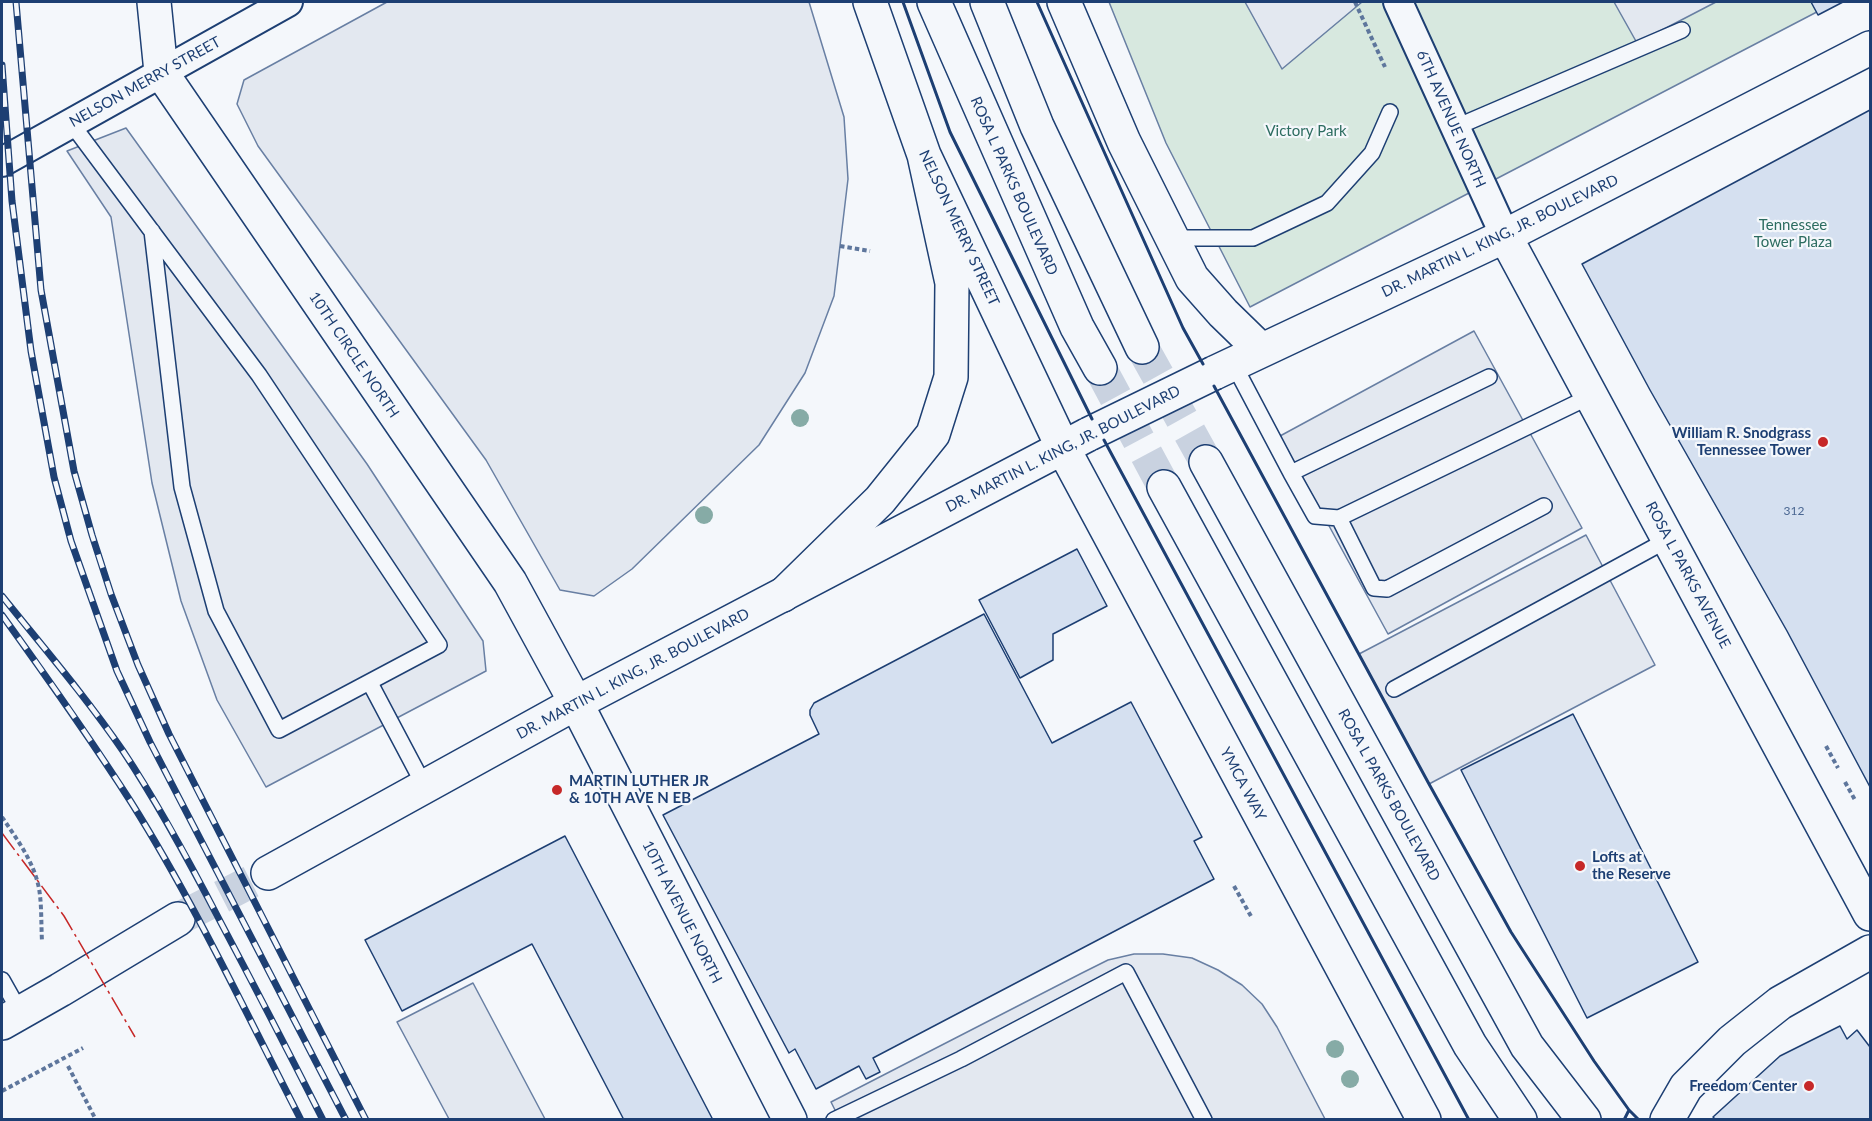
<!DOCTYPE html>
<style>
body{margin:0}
#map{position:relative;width:1872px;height:1121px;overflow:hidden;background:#f4f7fb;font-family:Lato,sans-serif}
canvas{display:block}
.frame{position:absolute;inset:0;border:3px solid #1d3f73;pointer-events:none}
</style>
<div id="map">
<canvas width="1872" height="1121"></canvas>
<div class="frame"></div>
</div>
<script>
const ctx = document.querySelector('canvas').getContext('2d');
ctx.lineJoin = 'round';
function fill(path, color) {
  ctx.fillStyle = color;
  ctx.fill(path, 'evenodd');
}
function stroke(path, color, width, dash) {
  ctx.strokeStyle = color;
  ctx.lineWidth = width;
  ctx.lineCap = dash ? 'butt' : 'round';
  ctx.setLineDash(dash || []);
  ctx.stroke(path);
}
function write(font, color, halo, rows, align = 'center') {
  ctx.font = font + ' Lato,sans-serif';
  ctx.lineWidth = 4.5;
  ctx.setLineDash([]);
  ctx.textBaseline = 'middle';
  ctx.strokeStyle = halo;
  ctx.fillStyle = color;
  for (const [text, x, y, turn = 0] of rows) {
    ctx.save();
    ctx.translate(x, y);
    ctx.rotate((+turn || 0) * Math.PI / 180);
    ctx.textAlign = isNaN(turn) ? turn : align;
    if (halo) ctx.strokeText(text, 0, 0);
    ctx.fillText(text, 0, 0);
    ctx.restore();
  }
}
const green = new Path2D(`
 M1109,2H1836L1250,307L1166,143Z`);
fill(green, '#d7e8df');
stroke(green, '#687fa3', 1.5);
const parking = new Path2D(`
 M387,2H809L844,117L848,179L834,296L805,373L759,445L632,569L594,596L560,590L486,460L258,146L237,104L244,80Z
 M1245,2H1362L1282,69Z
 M1614,2H1716L1637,43Z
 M126,128L367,464L483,641L486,671L266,787L217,700L181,601L152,483L111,217L67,151Z
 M1474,331L1582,528L1388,634L1280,436Z
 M1586,535L1655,665L1429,784L1359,654Z
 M1134,954H1163L1192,958L1218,970L1242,985L1262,1004L1277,1027L1325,1119L840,1120L831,1102L1082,973L1108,960Z
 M473,983L545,1119H449L397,1022Z`);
fill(parking, '#e3e8f0');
stroke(parking, '#687fa3', 1.5);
const building = new Path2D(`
 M1811,2H1843L1818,15Z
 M1870,110V787L1787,631L1650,390L1582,264Z
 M1077,549L1107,606L1053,634V660L1020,678L979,600Z
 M984,614L1052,743L1131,702L1202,837L1194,841L1214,879L873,1058L880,1072L866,1079L859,1066L816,1089L795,1049L789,1053L663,815L819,734L810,715V710L814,703Z
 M1573,714L1698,962L1587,1018L1461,770Z
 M565,836L713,1120H624L532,944L402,1011L365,940Z
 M1840,1026L1847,1039L1857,1030L1870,1047V1120H1716L1713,1117L1780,1056Z`);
fill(building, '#d5e0f0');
stroke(building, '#1d3f73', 1.5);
stroke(new Path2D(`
 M178,919L268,873`), '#c9d2e0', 33, [33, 16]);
stroke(new Path2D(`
 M1142,347L1206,462
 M1100,368L1164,487`), '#c9d2e0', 33, [33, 16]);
const lane = new Path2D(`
 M71,123L259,375L439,645L279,730L216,611L182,487L152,231
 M1454,128L1682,30
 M1171,238H1253L1327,203L1372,153L1390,112
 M1233,363L1291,473L1489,377
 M1291,473L1315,516L1339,518L1591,396
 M1339,518L1374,588L1387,589L1544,506
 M370,683L425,787
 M1394,689L1669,539
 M2,980L20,1012
 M834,1120L961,1059L1126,972L1204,1120`);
const street = new Path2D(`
 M1398,2L1505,236
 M2,162L288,2`);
const secondary = new Path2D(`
 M154,2L161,72L510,582L576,703L790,1120
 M1505,236L1870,914
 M1214,373L1505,236L1870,48
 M1063,448L1424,1120
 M268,873L576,703L1087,435
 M2,1023L60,990L178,919
 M1667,1120L1686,1087L1732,1041L1780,1003L1870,952`);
const primary = new Path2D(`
 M870,2L924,155L1063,448
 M934,2L1077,327L1100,368
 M987,2L1037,126L1142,347
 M1064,2L1124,142L1192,278L1223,313L1261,350
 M1206,462L1527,1046L1584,1120
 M1164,487L1470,1045L1520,1120
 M783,595L880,500L933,434L951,377L952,283L924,155`);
stroke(lane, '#1d3f73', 18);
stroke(street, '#1d3f73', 32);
stroke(secondary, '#1d3f73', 36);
stroke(primary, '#1d3f73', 36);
stroke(new Path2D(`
 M1355,2L1385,67
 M840,246L870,251
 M1826,746L1838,768
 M1845,782L1855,800
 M2,817C16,838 32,859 38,884C42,899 41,925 42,941
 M1234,886L1252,918
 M68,1066L96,1120
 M2,1091L83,1048`), '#5e769c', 4, [4.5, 3]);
stroke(lane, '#f4f7fb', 15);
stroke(street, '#f4f7fb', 28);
stroke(secondary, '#f4f7fb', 33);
stroke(primary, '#f4f7fb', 33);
const rail = new Path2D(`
 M16,2L41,290L74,471L92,535L111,594L138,665L169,734L366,1120
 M2,65L12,201L31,351L54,477L71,541L117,671L150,742L346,1120
 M2,596C43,647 86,697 123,751C159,805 190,863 220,921C255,987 289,1053 323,1120
 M2,615C46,676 90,738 131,802C195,904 246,1013 301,1120`);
stroke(rail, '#1d3f73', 7);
stroke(rail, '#f4f7fb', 4.5, [14]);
const secondaryBridge = new Path2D(`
 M1089,434L1214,373`);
stroke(secondaryBridge, '#1d3f73', 36, []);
stroke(secondaryBridge, '#f4f7fb', 33);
stroke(new Path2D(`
 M903,2L950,132L1092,419
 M1037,2L1183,328L1203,364
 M1214,386L1429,784L1511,932L1594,1061L1629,1110L1639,1120
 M1104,440L1469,1120
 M1624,1120L1629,1110`), '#1d3f73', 3);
stroke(new Path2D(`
 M2,833L64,916L135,1037`), '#c62828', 1.5, [21, 4.5, 3, 4.5]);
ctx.fillStyle = '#86aba6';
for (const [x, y] of [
 [800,418],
 [704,515],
 [1335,1049],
 [1350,1079]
]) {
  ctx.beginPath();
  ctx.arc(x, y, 9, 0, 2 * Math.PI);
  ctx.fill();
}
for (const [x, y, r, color] of [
 [1823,442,6,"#c62828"],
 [557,790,6,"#c62828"],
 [1580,866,6,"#c62828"],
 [1809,1086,6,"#c62828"]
]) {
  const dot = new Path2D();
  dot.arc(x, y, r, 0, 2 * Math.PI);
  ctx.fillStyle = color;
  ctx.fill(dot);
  stroke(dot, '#f4f7fb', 2);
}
write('12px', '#4b6792', null, [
 ["312",1794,511]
]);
write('15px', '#1d3f73', '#f4f7fb', [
 ["NELSON MERRY STREET",145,82,-29],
 ["6TH AVENUE NORTH",1451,119,66],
 ["ROSA L PARKS BOULEVARD",1014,186,66],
 ["NELSON MERRY STREET",959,228,65],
 ["DR. MARTIN L. KING, JR. BOULEVARD",1500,236,-26],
 ["10TH CIRCLE NORTH",354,355,56],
 ["DR. MARTIN L. KING, JR. BOULEVARD",1063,449,-27],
 ["ROSA L PARKS AVENUE",1688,575,62],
 ["DR. MARTIN L. KING, JR. BOULEVARD",633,674,-28],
 ["YMCA WAY",1243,784,62],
 ["ROSA L PARKS BOULEVARD",1389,795,61],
 ["10TH AVENUE NORTH",682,912,63]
]);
write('15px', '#2c6c60', '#f4f7fb', [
 ["Victory Park",1306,131],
 ["Tennessee",1793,225],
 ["Tower Plaza",1793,242]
]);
write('bold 15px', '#1d3f73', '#f4f7fb', [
 ["William R. Snodgrass",1811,433],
 ["Tennessee Tower",1811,450],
 ["MARTIN LUTHER JR",569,781,"left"],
 ["& 10TH AVE N EB",569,798,"left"],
 ["Lofts at",1592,857,"left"],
 ["the Reserve",1592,874,"left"],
 ["Freedom Center",1797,1086]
], 'right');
</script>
